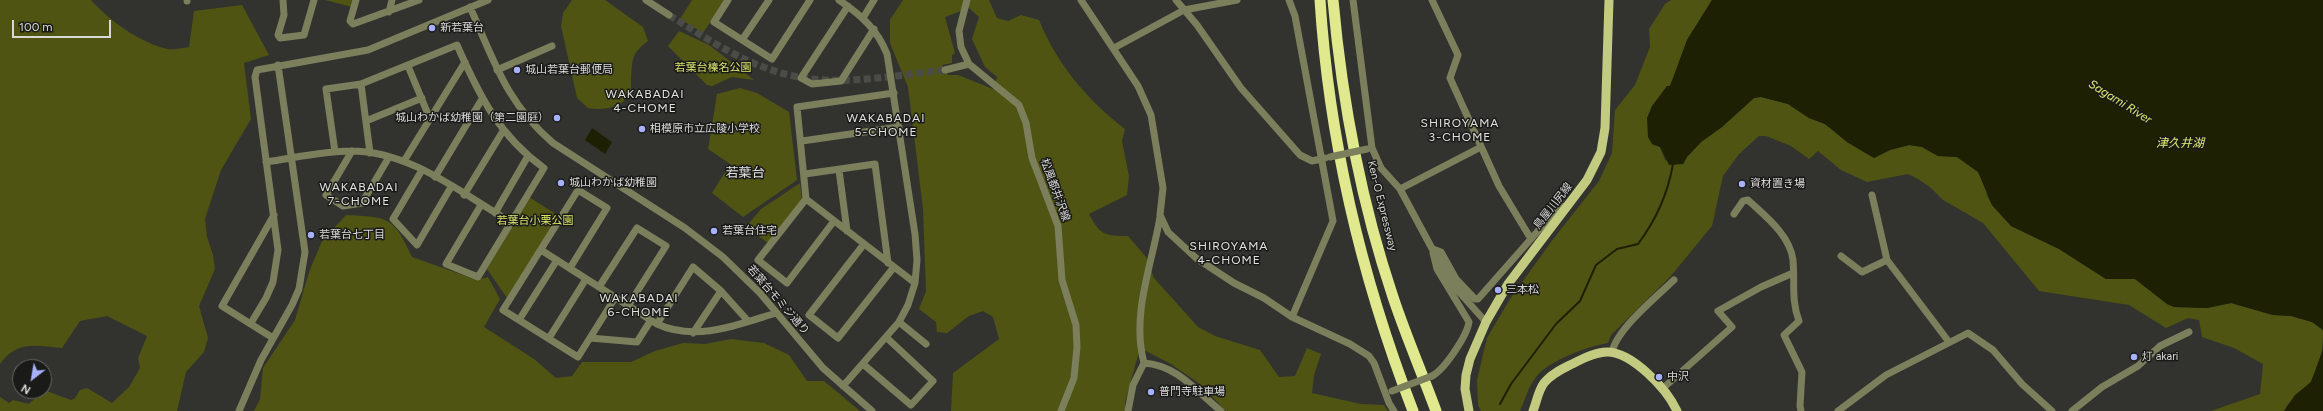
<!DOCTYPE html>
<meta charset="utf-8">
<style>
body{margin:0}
#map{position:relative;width:2323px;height:411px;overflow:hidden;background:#32332f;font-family:Figtree,sans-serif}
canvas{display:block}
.north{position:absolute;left:12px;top:359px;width:40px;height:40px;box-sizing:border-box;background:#1a1a19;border:1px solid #666665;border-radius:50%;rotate:211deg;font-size:11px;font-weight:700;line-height:16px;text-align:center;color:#d8d8d6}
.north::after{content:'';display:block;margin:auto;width:14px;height:18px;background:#a7b1fc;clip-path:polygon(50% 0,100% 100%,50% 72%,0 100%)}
.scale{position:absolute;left:12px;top:20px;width:99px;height:18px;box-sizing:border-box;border:2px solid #d8d8d6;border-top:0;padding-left:5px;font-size:12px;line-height:14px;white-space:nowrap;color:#d8d8d6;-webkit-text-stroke:3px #1a1a19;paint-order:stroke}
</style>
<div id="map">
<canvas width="2323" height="411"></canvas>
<div class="north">N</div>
<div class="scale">100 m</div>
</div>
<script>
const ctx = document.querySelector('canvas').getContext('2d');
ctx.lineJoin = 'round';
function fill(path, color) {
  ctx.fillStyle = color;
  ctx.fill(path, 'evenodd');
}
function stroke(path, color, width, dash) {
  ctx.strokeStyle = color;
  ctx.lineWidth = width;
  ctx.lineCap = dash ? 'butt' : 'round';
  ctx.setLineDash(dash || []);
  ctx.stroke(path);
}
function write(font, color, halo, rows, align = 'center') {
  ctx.font = font + ' Figtree,"Noto Sans JP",sans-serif';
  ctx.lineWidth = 3;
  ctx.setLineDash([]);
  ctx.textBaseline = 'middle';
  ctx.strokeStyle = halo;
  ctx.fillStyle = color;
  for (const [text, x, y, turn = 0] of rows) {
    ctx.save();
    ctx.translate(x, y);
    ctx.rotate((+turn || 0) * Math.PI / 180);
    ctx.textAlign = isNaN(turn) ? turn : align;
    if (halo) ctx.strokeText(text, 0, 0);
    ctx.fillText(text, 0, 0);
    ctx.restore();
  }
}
fill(new Path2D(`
 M0,0H91C110,21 139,42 167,49C174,50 183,48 189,47L194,11L242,5L269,55L244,63L251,119L221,170L205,219L207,237L213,255L215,269L199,306L208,338L204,352L186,372L177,411H0V397L9,403L13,400L29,404L44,390L71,400L75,398L80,390L87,388L112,403L129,387L140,368L138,358L147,336L107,316L80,321L62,348C37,346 17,340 0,364Z
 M325,0H354L352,7Z
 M572,0H605L643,27L648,41C631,53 632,61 631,81C631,85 631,90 630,93C623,108 602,111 588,108L577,98L561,26L563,13Z
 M692,0H725L703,33L680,19Z
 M903,0H989L997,18L1008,21L1021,15L1039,20C1057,64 1087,100 1125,129L1122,141L1129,176L1127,195L1089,214C1100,235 1105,236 1128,236L1146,257L1154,278L1198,327L1215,336L1260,350L1279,377L1295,376L1307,348L1321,354L1314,375L1312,393L1361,404L1384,405L1388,411H1226L1200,384L1171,364L1140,348L1125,402L1126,411H951L953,373L999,339L993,317L983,311L969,316L947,333L937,332L936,322L919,309L926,291L923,209L908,87L890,43V20ZM969,8L979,17L972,39L985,67L997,77L993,89L958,75H948L942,65L952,63V55L955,53L945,17Z
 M1671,0H1712L1687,40L1675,75L1669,87L1665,89L1652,144L1660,147L1665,160L1683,164L1687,157L1701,142L1722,127L1754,98L1761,97L1788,104L1809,118L1825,124L1847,142L1874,158L1890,150L1909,145L1922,147L1938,156L1957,157L1978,172L1985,183L1987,195L1992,205L2011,226L2059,249L2106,279H2135L2167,304L2174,307L2207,308L2231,303L2273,315L2291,316L2312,322L2323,330C2323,346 2321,366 2311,381C2304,392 2290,398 2284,411H2211L2260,394L2263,364L2234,348L2202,337L2199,320L2188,318L2166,328L2129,305L2039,291L1983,223L1943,200L1931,188L1918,179L1908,174L1867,182L1841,170L1818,151L1809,159L1791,146L1766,136H1759L1739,154L1723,176L1712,226L1670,277L1611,335L1608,343C1588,346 1548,361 1536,377C1528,387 1525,400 1520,411H1481L1478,405L1477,380L1487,338L1510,299L1554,238L1599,181L1612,153L1615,110L1635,85L1650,47L1649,29L1665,4Z
 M679,31L709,45L754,80L732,77L712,86L707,85L668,46Z
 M740,88L757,93L789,112L797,180L743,217L712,193L730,164L708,149L717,94Z
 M800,183L802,201L768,243L746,227L761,209Z
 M529,197L559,216L507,298L487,269Z
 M346,215C389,217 394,217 412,257L477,280L488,277L500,299L484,327L534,359L556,378L572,376L582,362H631L655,351L683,343L705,344L731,339L764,343L789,355L807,381H824L860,411H254L260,399L263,368L295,320L309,272L322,241Z`), '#4f5412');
fill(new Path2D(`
 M1712,0H2323V330L2312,322L2291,316L2273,315L2231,303L2207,308L2174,307L2167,304L2135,279H2106L2059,249L2011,226L1992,205L1978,172L1957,157L1938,156L1922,147L1909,145L1890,150L1874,158L1847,142L1825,124L1809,118L1788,104L1761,97L1754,98L1722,127L1701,142L1687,157L1683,164L1669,165L1660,147L1652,144L1648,137L1647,118L1652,106L1667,86H1670L1687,40Z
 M592,128L612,142L605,154L585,140Z
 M2323,349V411H2284L2295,395L2311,382Z`), '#1e2003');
stroke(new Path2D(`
 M1500,404L1511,384L1556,324L1580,301L1596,265L1617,249L1638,244C1656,220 1668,193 1673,164`), '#1e2003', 2);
stroke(new Path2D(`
 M669,15C706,38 742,63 785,74C836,88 894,75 945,70`), '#4b4c48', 7, [7, 3.5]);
stroke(new Path2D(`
 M283,0L284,15L278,35L280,38L304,35L314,0
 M356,0L350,21L353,24L419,0
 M646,0L669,15
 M728,0L714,22L772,59L810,0
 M839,0C861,15 877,29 887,54L915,234L917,260L915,283L908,305L899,322L843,386
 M967,0L959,31L961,47L969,64L1019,105L1026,123L1032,158L1058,226L1062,280L1076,325L1077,347L1074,378L1061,411
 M1081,0L1138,86L1151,115L1163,188L1160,215L1168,232L1196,258L1234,283L1264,298L1292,317L1350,344L1369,356L1374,363L1389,403L1394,411
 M1176,0L1197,25L1241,88L1300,155L1312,161L1325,158
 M1289,0L1295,16L1333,221L1292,317
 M1353,0L1372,148L1381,168L1400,189L1450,282L1486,322
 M1432,0L1458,55L1450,78L1499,186L1531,239
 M187,1V0
 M848,6L801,78L812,84L841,81L874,29
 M470,7C494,61 507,104 553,143L685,228L723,257L760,293L823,368L872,411
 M389,12L392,0
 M863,18L874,0
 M742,40L769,0
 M1114,48L1184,10L1237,0
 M408,66L430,119
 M497,70L552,46
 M945,70L969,64
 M361,84L370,153
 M366,121L422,98
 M802,141L899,127
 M352,151L326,195L343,206L362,203L389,157
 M335,152L326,89L361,84L457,45C479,95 499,136 544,168L478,277L446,264L481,205
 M404,161L465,62
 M266,162C294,158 323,151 351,151C411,151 462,194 511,222
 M422,170L393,219L417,245L451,187
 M839,170L847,231
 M805,174L875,164L888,263
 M435,177L482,99
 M1400,189L1481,147
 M464,195L503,131
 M1872,195L1887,260L1949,342
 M806,199L915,283
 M495,213L528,156
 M1734,214L1743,201L1748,200C1765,216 1790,235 1793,260C1795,282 1791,300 1799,321L1784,335L1802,372L1800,406L1801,411
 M834,221L787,283L758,260L806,199L797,107L894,93
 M864,244L809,315L838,338L894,267
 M1433,249L1441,252L1456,279L1475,299H1478L1560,206L1567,207
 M541,250L657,324C696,342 737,325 776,313
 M1841,256L1862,272L1887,260
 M570,268L607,208L578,190L503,310L578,357L615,298
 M599,287L637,228L666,246L628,306
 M519,320L557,260
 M899,322L926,344
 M251,323L266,298L273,282L278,250L255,77L257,70L368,50L488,0
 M657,324L693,267L721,291L748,321
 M693,333L721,291
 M273,338L222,306L274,215
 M549,338L586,279
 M590,338L637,342L651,320
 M1612,352C1617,329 1656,297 1674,280
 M1144,363C1177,365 1197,392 1221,411
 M863,364L911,405L933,381L887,338
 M1432,376C1444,370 1467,336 1469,322L1437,269L1433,253
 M1662,389L1732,327L1718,311L1761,287L1793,273
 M239,411L261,360L292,305L299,289L305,252L278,65
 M1128,411L1133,385L1144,363C1131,314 1152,265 1160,217
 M1838,411L1886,375L1968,333L1993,350L2022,384L2052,411
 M2072,411L2102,387L2138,366L2160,346L2189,332`), '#7b7f5b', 7);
stroke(new Path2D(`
 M1469,411L1465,389L1466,375L1470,359L1486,322L1508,284L1587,180L1601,152L1605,128L1609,0
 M1533,411C1537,401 1538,391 1544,383C1551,374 1562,369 1572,364C1582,359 1595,352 1607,352C1632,352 1667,389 1677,411`), '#c3cb80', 9);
stroke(new Path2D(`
 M1320,0C1329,141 1362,279 1413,411
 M1333,0C1342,100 1361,202 1393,297C1406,336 1422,373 1436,411`), '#e0e98d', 11);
stroke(new Path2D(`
 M1330,157L1367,149
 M1392,391L1432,376`), '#7b7f5b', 7);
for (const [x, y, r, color] of [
 [432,28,4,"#a7b1fc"],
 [517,70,4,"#a7b1fc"],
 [557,118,4,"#a7b1fc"],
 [642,129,4,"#a7b1fc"],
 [561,183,4,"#a7b1fc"],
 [1742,184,4,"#a7b1fc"],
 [714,231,4,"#a7b1fc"],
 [311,235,4,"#a7b1fc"],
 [1498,290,4,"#a7b1fc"],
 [2134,357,4,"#a7b1fc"],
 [1659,377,4,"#a7b1fc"],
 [1151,392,4,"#a7b1fc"]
]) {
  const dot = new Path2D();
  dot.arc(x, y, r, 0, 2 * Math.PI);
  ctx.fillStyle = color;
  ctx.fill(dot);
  stroke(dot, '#1a1a19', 1.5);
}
write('11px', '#d8d8d6', '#1a1a19', [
 ["新若葉台",440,28],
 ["城山若葉台郵便局",525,70],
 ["城山わかば幼稚園（第二園庭）",549,118,"right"],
 ["相模原市立広陵小学校",650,129],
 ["城山わかば幼稚園",569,183],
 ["資材置き場",1750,184],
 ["若葉台住宅",722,231],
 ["若葉台七丁目",319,235],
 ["三本松",1506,290],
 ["灯 akari",2142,357],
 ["中沢",1667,377],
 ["普門寺駐車場",1159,392]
], 'left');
write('11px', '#d9e36a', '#1a1a19', [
 ["若葉台榛名公園",713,68],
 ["若葉台小栗公園",535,221]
]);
write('11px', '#d8d8d6', '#1a1a19', [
 ["松風都井沢線",1055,190,70],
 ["Ken-O Expressway",1382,206,76],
 ["鳥屋川尻線",1553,206,-52],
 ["若葉台モミジ通り",778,300,49]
]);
ctx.letterSpacing = '1px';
write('12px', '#e1e2dd', '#1a1a19', [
 ["WAKABADAI",645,94],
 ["4-CHOME",645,108],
 ["WAKABADAI",886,118],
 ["5-CHOME",886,132],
 ["SHIROYAMA",1460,123],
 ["3-CHOME",1460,137],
 ["WAKABADAI",359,187],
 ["7-CHOME",359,201],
 ["SHIROYAMA",1229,246],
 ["4-CHOME",1229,260],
 ["WAKABADAI",639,298],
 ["6-CHOME",639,312]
]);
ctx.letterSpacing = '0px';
write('italic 12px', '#e1ec73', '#1a1a19', [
 ["Sagami River",2120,102,32],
 ["津久井湖",2180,143]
]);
write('13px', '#e1e2dd', '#1a1a19', [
 ["若葉台",745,173]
]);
</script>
